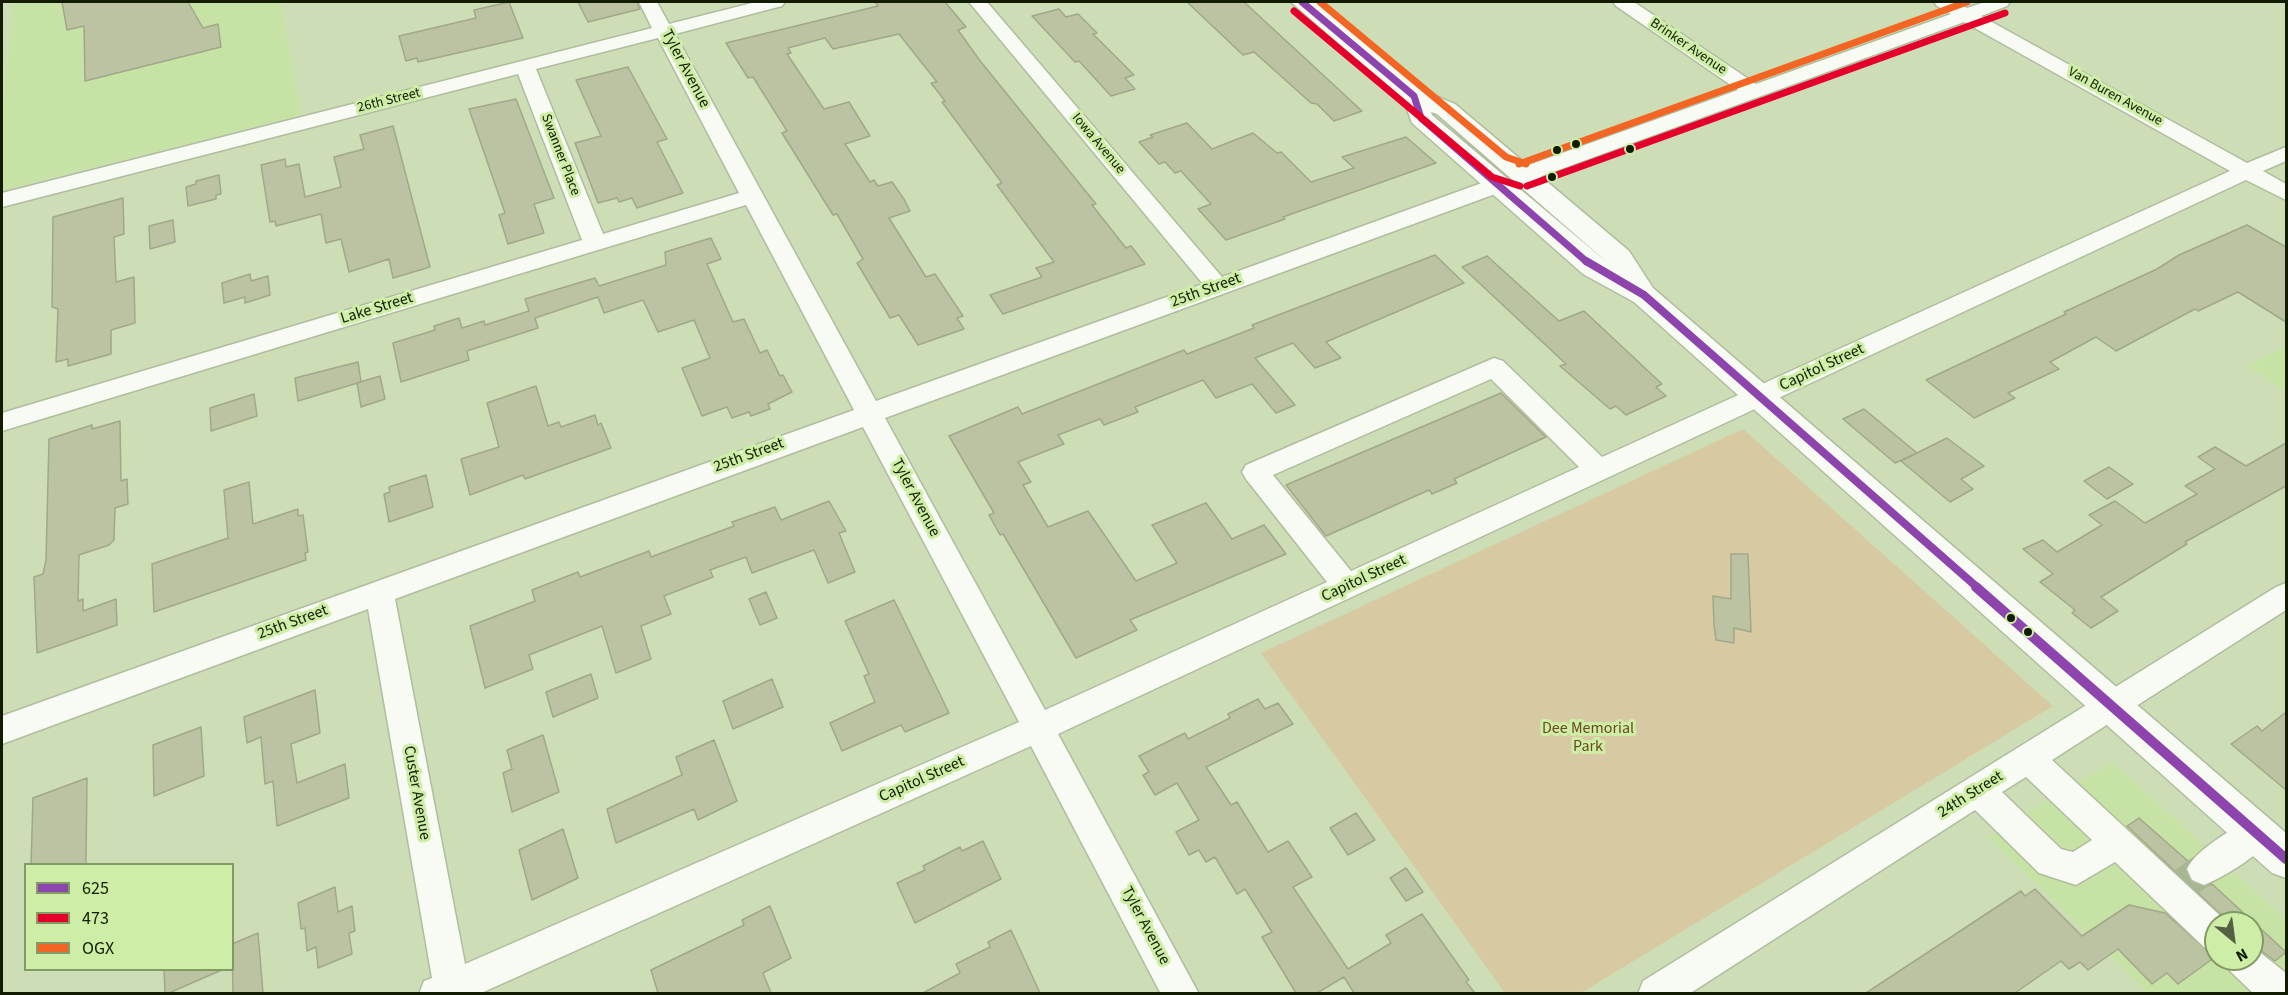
<!DOCTYPE html>
<style>
body{margin:0}
#map{position:relative;width:2288px;height:995px;overflow:hidden;background:#cddeb7;font-family:"Source Sans 3",sans-serif}
canvas{display:block}
.frame{position:absolute;inset:0;border:3px solid #111c02;pointer-events:none}
.legend{position:absolute;left:24px;top:863px;width:210px;height:108px;box-sizing:border-box;background:#ceeea7;border:2px solid #829a65;margin:0;padding:8px 10px;list-style:none;font-size:18px;color:#111c02}
.legend li{display:flex;align-items:center;gap:12px;height:30px}
.legend b{width:30px;border:2px solid #829a65}
.north{position:absolute;left:2204px;top:911px;width:60px;height:60px;box-sizing:border-box;background:#ceeea7;border:2px solid #829a65;border-radius:50%;rotate:151deg;font-size:16px;font-weight:700;line-height:24px;text-align:center;color:#111c02}
.north::after{content:'';display:block;margin:auto;width:21px;height:27px;background:#536041;clip-path:polygon(50% 0,100% 100%,50% 72%,0 100%)}
</style>
<div id="map">
<canvas width="2288" height="995"></canvas>
<div class="frame"></div>
<ul class="legend">
<li><b style="height:8px;background:#8e44ad"></b>625</li>
<li><b style="height:8px;background:#e4002b"></b>473</li>
<li><b style="height:8px;background:#f26522"></b>OGX</li>
</ul>
<div class="north">N</div>
</div>
<script>
const ctx = document.querySelector('canvas').getContext('2d');
ctx.lineJoin = 'round';
function fill(path, color) {
  ctx.fillStyle = color;
  ctx.fill(path, 'evenodd');
}
function stroke(path, color, width, dash) {
  ctx.strokeStyle = color;
  ctx.lineWidth = width;
  ctx.lineCap = dash ? 'butt' : 'round';
  ctx.setLineDash(dash || []);
  ctx.stroke(path);
}
function write(font, color, halo, rows, align = 'center') {
  ctx.font = font + ' "Source Sans 3",sans-serif';
  ctx.lineWidth = 6;
  ctx.setLineDash([]);
  ctx.textBaseline = 'middle';
  ctx.strokeStyle = halo;
  ctx.fillStyle = color;
  for (const [text, x, y, turn = 0] of rows) {
    ctx.save();
    ctx.translate(x, y);
    ctx.rotate((+turn || 0) * Math.PI / 180);
    ctx.textAlign = isNaN(turn) ? turn : align;
    if (halo) ctx.strokeText(text, 0, 0);
    ctx.fillText(text, 0, 0);
    ctx.restore();
  }
}
fill(new Path2D(`
 M13,2H281L301,115L2,190V121Z
 M2286,346V392L2247,366Z
 M2112,762L2286,919V993H2148L1988,837ZM2216,923H2252V959H2216Z`), '#c7e2a5');
fill(new Path2D(`
 M1743,429L2053,706L1581,993H1505L1261,653Z`), '#d7caa3');
const building = new Path2D(`
 M62,2H188L203,28L218,24L221,47L85,81L84,26L67,30Z
 M509,2L523,38L418,62L417,58L406,61L399,36L476,18L474,10Z
 M578,2H637L640,9L588,22Z
 M875,2H945L966,27L958,30L981,62L1096,204L1092,205L1126,248L1131,246L1145,264L1003,314L990,295L1042,277L1036,268L1054,262L997,185L1002,183L942,102L945,101L931,83L937,82L899,34L833,49L825,38L788,48L791,53L787,54L824,109L849,102L870,136L845,144L870,182L874,180L878,186L892,182L904,199L910,211L889,218L926,277L935,274L963,316L957,318L964,329L918,345L899,315L890,318L857,263L863,259L837,214L833,215L782,133L787,131L753,77L748,78L726,43L878,6Z
 M1187,2H1244L1362,111L1334,121L1317,104L1311,103L1254,52L1243,55Z
 M1059,9L1066,17L1078,14L1097,33L1093,34L1134,75L1125,78L1135,89L1111,96L1079,61L1075,62L1032,16Z
 M628,67L667,139L657,142L683,193L637,208L632,198L619,202L617,198L598,203L575,143L601,136L576,80Z
 M516,99L554,198L534,204L544,233L508,244L499,215L505,213L469,109Z
 M1187,123L1212,149L1253,133L1277,153L1281,152L1311,182L1354,168L1342,157L1406,137L1436,163L1283,217L1285,219L1226,240L1198,209L1211,204L1181,171L1175,173L1165,162L1159,164L1139,142L1153,137L1150,135Z
 M393,126L430,267L393,278L389,259L349,272L341,239L326,243L321,214L276,226L275,221L270,222L261,165L285,159L286,167L299,164L305,197L341,187L334,157L364,149L360,135Z
 M219,175L221,194L216,195V199L188,206L186,187L196,184V181Z
 M123,198L124,234L114,237L116,282L134,277L135,323L111,330V354L68,366V359L56,362L58,309L52,307L53,217Z
 M173,220L175,242L150,249L149,226Z
 M2247,225L2286,247V322L2238,292L2198,311L2195,309L2116,351L2096,337L2050,362L2059,369L2008,393L2015,398L1974,418L1926,380L2066,314L2064,312L2157,269L2179,255Z
 M711,238L721,259L707,264L733,322L744,319L760,353L767,350L780,376L783,375L792,392L768,404L770,409L751,416L749,412L732,418L727,407L702,416L682,368L710,358L694,320L658,332L643,300L604,313L598,297L535,318L538,328L467,351L469,360L401,382L393,343L435,330L434,326L459,318L462,328L484,321L485,325L529,311L525,299L595,278L599,286L666,265L665,252Z
 M1435,255L1464,283L1326,342L1341,358L1315,368L1293,343L1255,358L1295,405L1276,413L1252,384L1216,398L1203,380L1135,407L1138,412L1104,425L1100,419L1058,435L1064,444L1018,462L1031,482L1023,485L1048,527L1088,511L1136,581L1177,563L1152,525L1206,503L1232,539L1264,525L1286,554L1130,620L1137,630L1076,658L1003,534L1000,535L989,515L994,513L949,436L1018,407L1022,414L1184,350L1187,354L1254,328L1252,325Z
 M1487,256L1559,321L1584,311L1662,384L1656,387L1666,396L1626,415L1616,406L1610,409L1560,366L1566,364L1462,267Z
 M250,274L251,281L268,276L270,295L245,303V297L224,303L222,283Z
 M358,362L361,382L298,401L295,378Z
 M380,376L385,399L361,407L357,383Z
 M536,386L548,426L559,422L561,427L595,415L598,425L601,423L611,448L525,479L523,475L470,495L461,459L499,447L487,403Z
 M1501,393L1546,437L1454,479L1457,483L1432,494L1429,490L1326,536L1286,485Z
 M254,394L257,416L211,431L210,408Z
 M1864,409L1917,453L1895,463L1843,419Z
 M120,421L121,481L127,479L128,504L115,508L114,540L109,545L79,555L78,601L83,599V611L116,599L117,625L37,653L34,577L43,574L46,560L49,439L92,425V429Z
 M1947,438L1984,466L1961,479L1973,489L1950,502L1901,461Z
 M2286,443V486L2185,542L2187,544L2101,597L2118,611L2091,628L2072,613L2075,610L2040,582L2053,574L2023,549L2043,540L2057,552L2102,525L2089,515L2115,501L2145,523L2197,494L2185,486L2215,469L2198,457L2215,447L2246,466Z
 M2109,467L2133,484L2107,499L2084,481Z
 M426,475L433,507L389,522L384,494L390,492L389,487Z
 M249,482L253,524L298,509V516L303,515L308,552L305,553L306,560L154,612L152,564L228,538L224,490Z
 M829,501L846,531L839,533L855,572L828,583L814,550L752,573L746,557L710,570L713,577L664,596L671,614L641,626L651,659L616,673L602,626L529,655L533,669L485,688L470,626L535,601L532,590L578,572L580,577L649,551L651,557L734,526L732,522L775,507L781,520Z
 M1731,554H1748L1751,632L1734,628V643L1716,640L1714,625L1713,596L1731,599Z
 M766,592L777,618L760,625L749,599Z
 M894,600L949,713L905,732L901,725L842,751L830,723L875,702L864,676L869,674L845,621Z
 M591,674L598,698L553,717L546,692Z
 M772,679L783,707L733,729L723,701Z
 M315,690L320,733L291,744L297,783L345,764L349,798L277,826L273,781L265,784L261,737L247,743L244,717Z
 M1258,699L1265,709L1278,703L1293,724L1206,767L1231,805L1237,802L1268,852L1288,841L1312,877L1293,887L1348,969L1391,943L1386,935L1422,914L1469,980L1466,982L1475,993H1354L1344,977L1317,993H1296L1262,937L1272,932L1245,889L1237,894L1215,857L1206,862L1199,850L1189,855L1176,832L1199,820L1177,783L1155,795L1143,775L1149,772L1139,756L1185,733L1188,739L1230,718L1228,714Z
 M2286,712V790L2231,744L2257,726L2262,731Z
 M201,727L204,776L154,796L153,745Z
 M543,735L559,792L512,812L503,773L512,769L507,750Z
 M714,740L737,801L698,820L694,809L616,843L607,809L682,775L676,757Z
 M87,778L86,864H31L33,798Z
 M1356,813L1375,840L1348,855L1330,828Z
 M2139,818L2189,862L2185,870L2191,882L2203,887L2212,884L2286,952L2275,961L2252,944V923H2230L2127,826Z
 M563,829L578,878L532,900L519,850Z
 M983,841L1001,879L915,923L897,883L925,870L923,866L960,847L962,851Z
 M1406,868L1423,892L1406,901L1390,878Z
 M335,887L338,912L352,906L355,931L349,933L352,954L318,968L316,947L307,951L305,928L301,929L298,903Z
 M2035,889L2082,936L2129,905L2165,913L2215,957L2178,984L2167,973L2152,984L2118,949L2088,970L2080,962L2069,969L2061,961L2015,993H1866L2021,891L2025,896Z
 M770,906L791,958L763,973L771,993H658L651,970L744,925L742,920Z
 M1011,930L1040,993H923L960,973L956,964L990,947L988,942Z
 M258,933L263,993H233L232,944Z
 M164,969H224L169,993H165Z`);
fill(building, '#bbc3a2');
stroke(building, '#a1a888', 1.5);
stroke(new Path2D(`
 M2182,885L2204,869`), '#a7b793', 32, [32, 16]);
const minor = new Path2D(`
 M639,2H657L669,24L756,2H785L782,6L675,34L876,401L1203,284L969,2H987L1222,277L1490,180H1506L1509,185L1506,190L885,418L1045,710L1327,582L1246,479L1242,472L1246,465L1494,358L1503,361L1602,457L2230,171L1964,22L1531,180H1515L1512,175L1515,170L1738,90L1616,6L1613,2H1634L1756,84L1951,14L1937,6L1934,2H1956L1967,8L1985,2H2010L2007,6L1981,16L2247,163L2286,147V161L2263,171L2286,184V200L2246,180L1058,734L1199,994H1161L1031,746L479,994H419L424,981L432,978L368,609L2,744V716L854,410L746,205L2,431V413L582,240L518,74L2,207V193L652,28ZM658,38L739,193L603,234L536,69ZM1491,379L1579,467L1351,571L1273,475ZM863,427L1019,722L465,964L395,599Z
 M2286,583V610L2052,760L2228,923H2216V952L2204,947L2115,862L2076,885L2039,873L1975,810L1689,994H1638L1643,981L2276,587ZM2026,777L2092,840L2073,852L2061,849L2002,792Z
 M2257,817L2269,822L2273,833C2265,853 2224,877 2204,885L2192,880L2187,869C2196,849 2236,826 2257,817Z
 M2252,946L2286,973V994H2254L2230,971L2224,959H2252Z`);
const major = new Path2D(`
 M1291,2H1315L1423,91L1455,104L1629,251L1653,288L2286,833V878L2272,873L1634,302L1583,274L1412,123L1403,99ZM1431,112L1437,114L1609,264L1432,115Z`);
stroke(minor, '#afbd9e', 3);
stroke(major, '#afbd9e', 3);
fill(minor, '#f8faf4');
fill(major, '#f8faf4');
stroke(new Path2D(`
 M1302,2L1414,96L1421,118L1587,262`), '#8e44ad', 7);
stroke(new Path2D(`
 M1586,261L1644,295L1978,588`), '#8e44ad', 8);
stroke(new Path2D(`
 M1976,587L2286,859`), '#8e44ad', 10);
stroke(new Path2D(`
 M1294,11L1492,177L1520,186
 M1527,186L2005,13`), '#e4002b', 7);
stroke(new Path2D(`
 M1320,2L1506,157L1526,164
 M1519,164L1967,2`), '#f26522', 7);
for (const [x, y, r, color] of [
 [1576,144,5,"#111c02"],
 [1630,149,5,"#111c02"],
 [1557,150,5,"#111c02"],
 [1552,177,5,"#111c02"],
 [2011,618,5,"#111c02"],
 [2028,632,5,"#111c02"]
]) {
  const dot = new Path2D();
  dot.arc(x, y, r, 0, 2 * Math.PI);
  ctx.fillStyle = color;
  ctx.fill(dot);
  stroke(dot, '#ceeea7', 2);
}
write('14px', '#111c02', '#ceeea7', [
 ["Brinker Avenue",1688,47,34],
 ["Van Buren Avenue",2115,97,29],
 ["26th Street",389,101,-14],
 ["Iowa Avenue",1098,144,50],
 ["Swanner Place",560,155,69]
]);
write('16px', '#111c02', '#ceeea7', [
 ["Tyler Avenue",685,69,62],
 ["25th Street",1206,291,-20],
 ["Lake Street",377,309,-17],
 ["Capitol Street",1822,368,-25],
 ["25th Street",749,456,-20],
 ["Tyler Avenue",915,498,62],
 ["Capitol Street",1364,579,-25],
 ["25th Street",293,623,-20],
 ["Capitol Street",922,780,-24],
 ["Custer Avenue",416,793,80],
 ["24th Street",1971,795,-32],
 ["Tyler Avenue",1145,926,62]
]);
write('16px', '#6d481c', '#ceeea7', [
 ["Dee Memorial",1588,729],
 ["Park",1588,747]
]);
</script>
